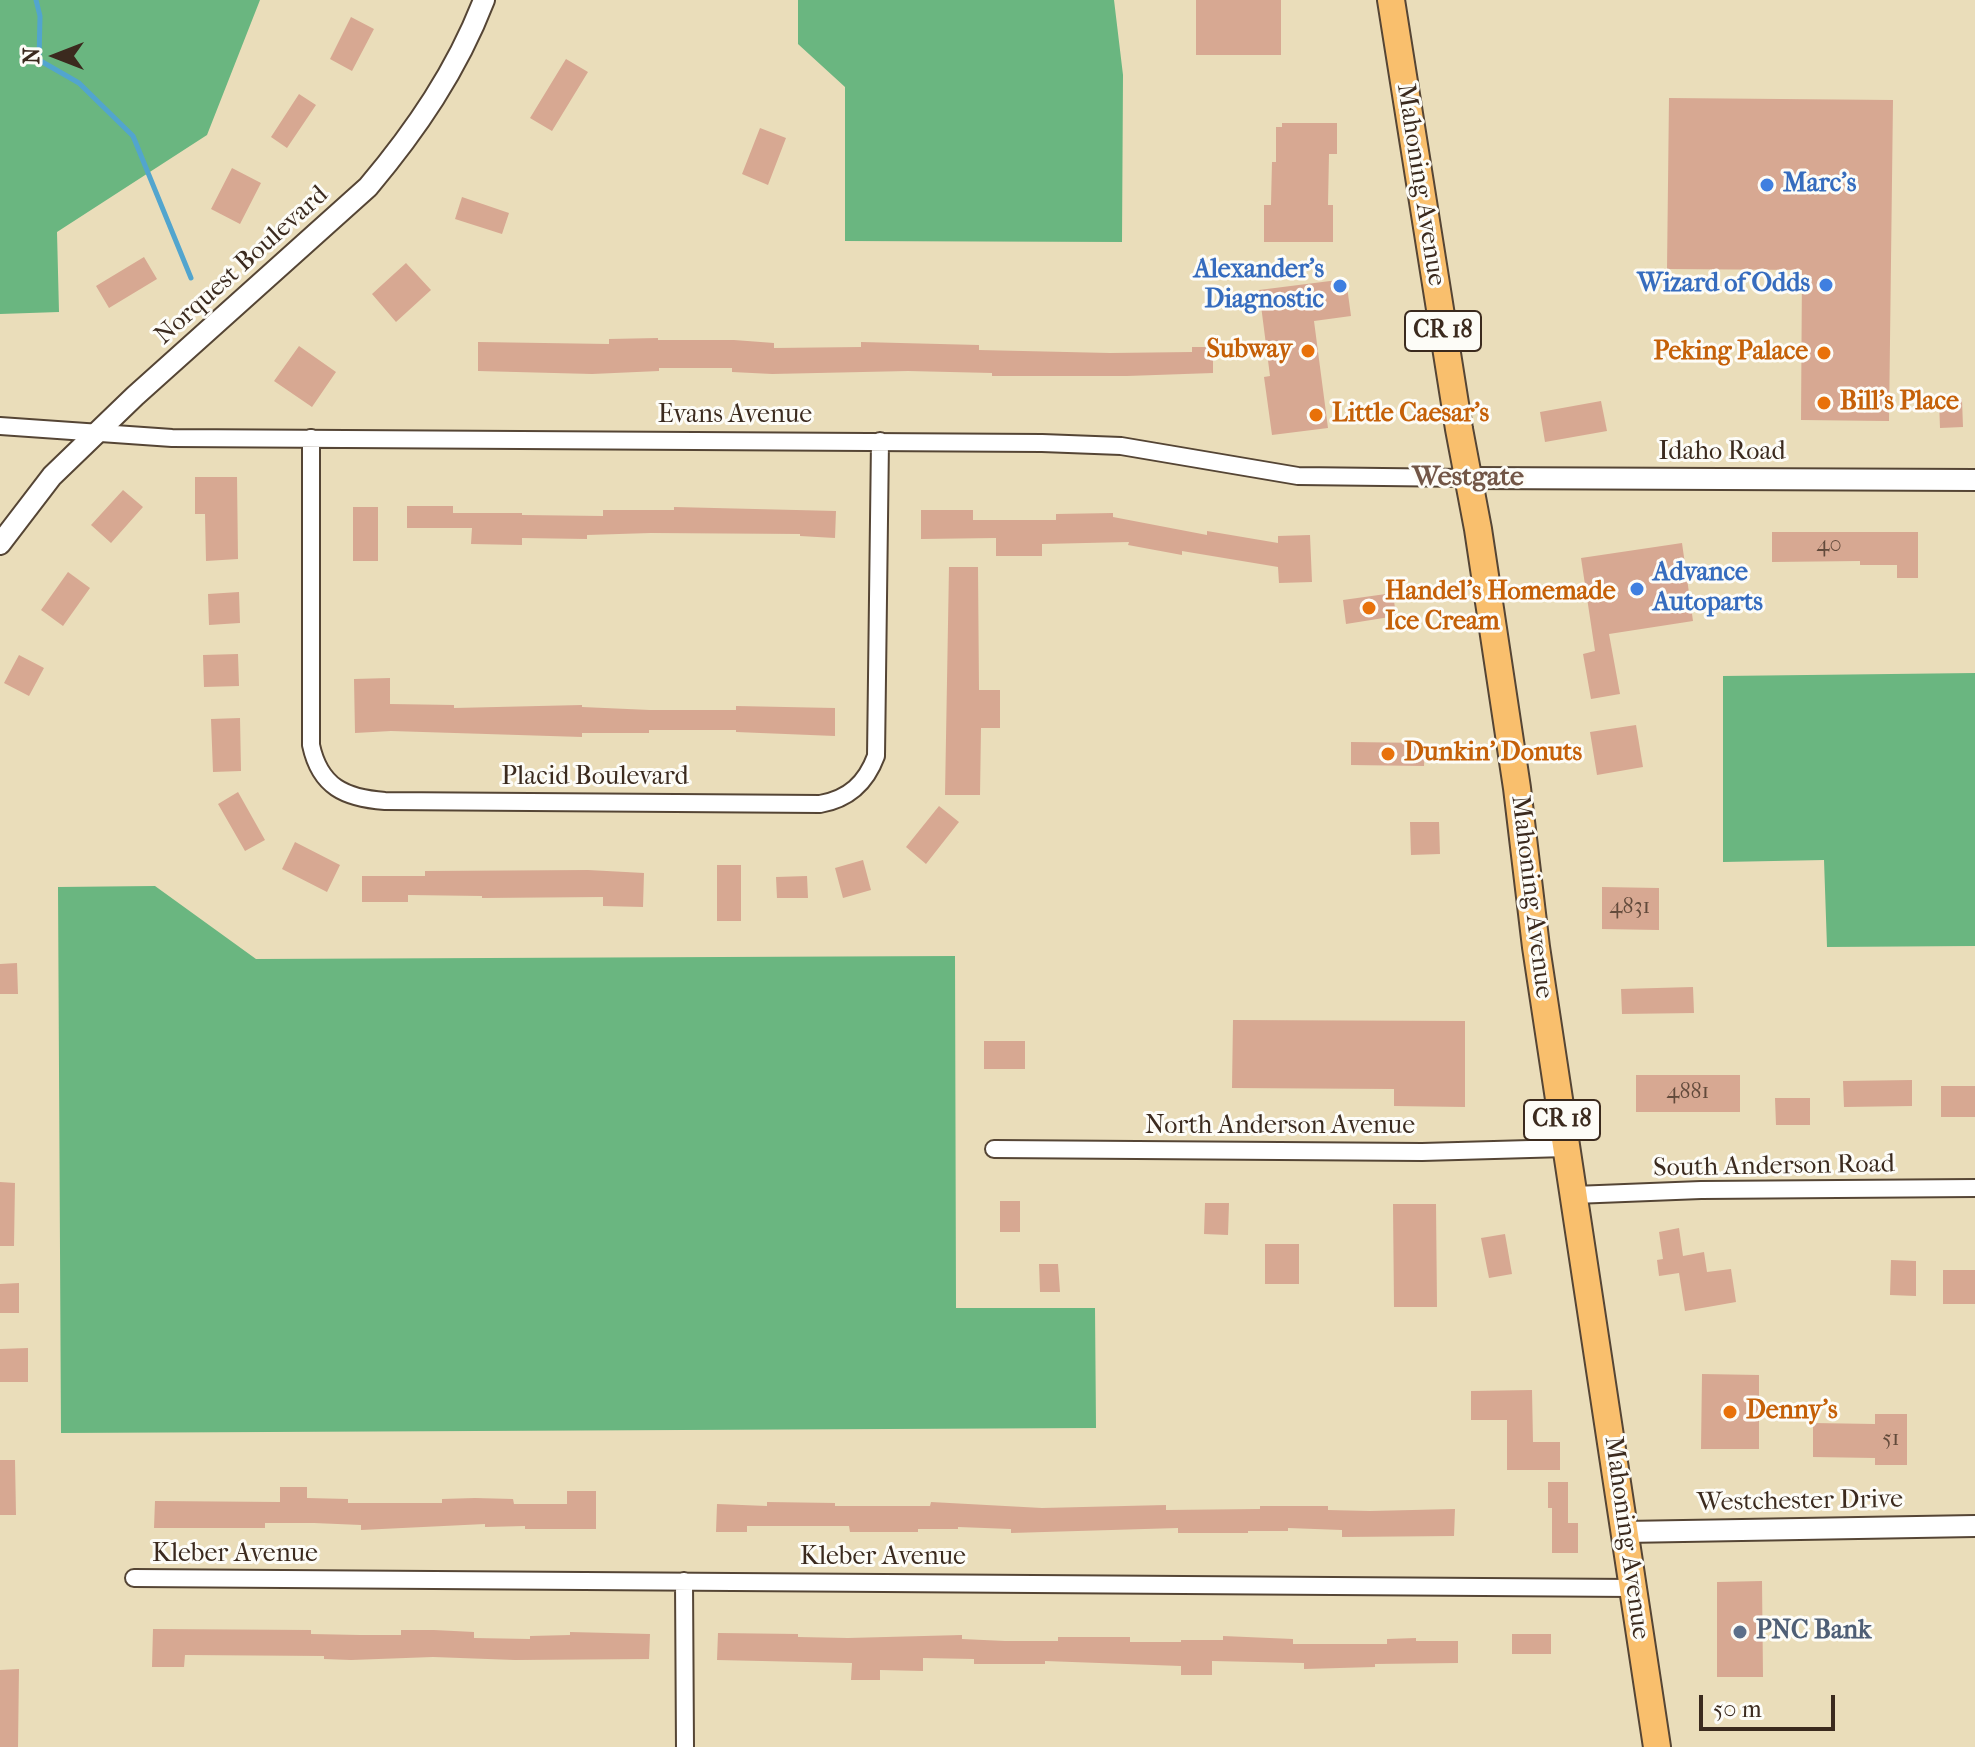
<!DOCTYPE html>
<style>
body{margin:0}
#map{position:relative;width:1975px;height:1747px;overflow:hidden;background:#eaddba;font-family:"IM FELL French Canon",serif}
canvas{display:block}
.north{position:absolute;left:16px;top:16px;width:80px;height:80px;-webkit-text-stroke:6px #fdfcf7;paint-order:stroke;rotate:270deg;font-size:22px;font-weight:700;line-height:32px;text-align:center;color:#3b2a1e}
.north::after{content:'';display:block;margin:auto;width:28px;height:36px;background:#3b2a1e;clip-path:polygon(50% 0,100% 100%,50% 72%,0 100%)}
.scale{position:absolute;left:1699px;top:1695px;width:136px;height:36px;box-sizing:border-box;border:4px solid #3b2a1e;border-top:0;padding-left:10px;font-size:24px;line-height:28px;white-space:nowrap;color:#3b2a1e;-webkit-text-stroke:6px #fdfcf7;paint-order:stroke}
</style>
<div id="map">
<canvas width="1975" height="1747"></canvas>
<div class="north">N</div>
<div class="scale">50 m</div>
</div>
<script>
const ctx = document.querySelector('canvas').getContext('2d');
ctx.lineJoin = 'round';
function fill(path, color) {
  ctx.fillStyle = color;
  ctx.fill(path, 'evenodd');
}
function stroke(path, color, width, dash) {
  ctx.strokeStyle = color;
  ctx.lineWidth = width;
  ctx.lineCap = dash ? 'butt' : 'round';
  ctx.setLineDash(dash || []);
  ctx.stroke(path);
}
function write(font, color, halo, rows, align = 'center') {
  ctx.font = font + ' "IM FELL French Canon",serif';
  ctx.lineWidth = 6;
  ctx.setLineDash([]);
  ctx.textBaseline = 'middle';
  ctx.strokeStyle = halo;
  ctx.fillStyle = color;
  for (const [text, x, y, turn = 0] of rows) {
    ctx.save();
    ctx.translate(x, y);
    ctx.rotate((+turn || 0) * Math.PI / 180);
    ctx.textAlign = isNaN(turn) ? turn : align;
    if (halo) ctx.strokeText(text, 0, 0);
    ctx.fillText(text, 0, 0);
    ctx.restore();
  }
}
fill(new Path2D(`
 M0,0H260L207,135L57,232L59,312L0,314Z
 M798,0H1114L1123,75L1122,242L845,241V87L798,44Z
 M1975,673V946L1827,947L1824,860L1723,862V676Z
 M155,886L256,959L955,956L956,1308H1095L1096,1428L61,1433L58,887Z`), '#6ab680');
stroke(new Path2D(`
 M36,0L40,16L39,60L79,83L133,136L191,278`), '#52a5ce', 5);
fill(new Path2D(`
 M1196,0H1281V55H1196Z
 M351,17L374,29L352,71L330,59Z
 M566,59L588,72L552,131L530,118Z
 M299,94L316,105L287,148L271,137Z
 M1669,98L1893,100L1889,421L1801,420L1802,270L1667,269Z
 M1282,123H1337V154H1329L1328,205H1333V242H1264V205H1271L1272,162H1276V127H1282Z
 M760,128L786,138L768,185L742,174Z
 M232,168L261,183L240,224L211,209Z
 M462,197L509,213L502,234L455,219Z
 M144,257L157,279L109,308L96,286Z
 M406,263L431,290L396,322L372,294Z
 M1346,279L1351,316L1314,321L1328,428L1272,435L1264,377L1270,376L1259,290Z
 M658,338V340H734L774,343V348L861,347V342L979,345V350L1110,353L1192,352V347H1213V373L1127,376H992V373L908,371L772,374L732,372V368H659V371L592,374L478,371V342L609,344V339Z
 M299,346L336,372L312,407L274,381Z
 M1962,399L1963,427L1940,428L1939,400Z
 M1601,401L1607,431L1545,442L1540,412Z
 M195,477H237L238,559L206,561L205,514H195Z
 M123,490L143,507L111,543L91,525Z
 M407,506H453V513H522V515L603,516V510H674V507L836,511L835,538L800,536V534L651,533L587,535V539L522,538V545L471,544L472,528H407Z
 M353,507H378V561H353Z
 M921,510H973V520H1056V514L1113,513V517L1207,535V531L1278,543V536L1310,535L1312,582L1279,583L1278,567L1182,551V555L1128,545L1129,542L1042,544V556H996V538L921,539Z
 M1772,532H1918V578H1897V565H1860V561L1772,562Z
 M1682,543L1693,621L1609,634L1620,694L1591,699L1583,654L1595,651L1581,558Z
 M949,567H978L979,690H1000V728H981L980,795H945Z
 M68,572L90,588L63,626L41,610Z
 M239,592L240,623L209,625L208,594Z
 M1393,593L1396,616L1346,624L1343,600Z
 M238,654L239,686L204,687L203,655Z
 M19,655L44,668L29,696L4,683Z
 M390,678V704L454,705V708L582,705V707L650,710H736V706L835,708V736L736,732V730H649V733H582V737L391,731L355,733L354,679Z
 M240,718L241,771L213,772L211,719Z
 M1636,725L1643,767L1597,775L1590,732Z
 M1351,742L1425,743L1424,766L1351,765Z
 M238,792L265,840L245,851L218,804Z
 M939,806L959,822L926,864L906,847Z
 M1410,822H1439L1440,854L1411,855Z
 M295,842L340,865L327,892L282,869Z
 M863,860L871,890L843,898L835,868Z
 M717,865H741V921H717Z
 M588,870L644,873L643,907L603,906V897L482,898V896L408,895V902H362V876H425V871Z
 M807,876L808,898H777L776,877Z
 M1602,887L1659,888V930L1602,929Z
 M17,963L18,994H0V964Z
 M1693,987L1694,1013L1622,1014L1621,989Z
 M1233,1020L1465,1021V1107L1394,1106V1089L1232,1088Z
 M984,1041H1025V1069H984Z
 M1636,1075H1740V1112H1636Z
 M1912,1080V1106L1844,1107L1843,1081Z
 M1941,1086H1975V1117H1941Z
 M1775,1098H1810V1125H1776Z
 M0,1182L15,1183L14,1246H0Z
 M1000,1201H1020V1232H1000Z
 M1205,1203H1229L1228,1235L1204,1234Z
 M1393,1204H1436L1437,1307H1394Z
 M1679,1228L1683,1256L1704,1252L1707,1272L1731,1269L1736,1302L1685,1311L1679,1273L1659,1276L1657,1260L1663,1259L1659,1232Z
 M1505,1234L1512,1274L1489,1278L1481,1238Z
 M1265,1244H1299V1284H1265Z
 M1891,1260L1916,1261V1296L1890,1295Z
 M1039,1264H1058L1060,1292H1040Z
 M1943,1270H1975V1304H1943Z
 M19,1283V1313H0V1284Z
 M28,1348V1382H0V1349Z
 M1702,1374L1759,1375V1449H1701Z
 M1532,1390L1533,1442H1560V1470H1507V1420H1471V1391Z
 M1875,1414H1907V1465H1875V1458L1813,1457V1423L1875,1424Z
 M0,1460H15L16,1515H0Z
 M1548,1482H1568V1523H1578V1553H1552V1508H1548Z
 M280,1487H307V1498L348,1499V1503H442V1499L475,1498L513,1499L514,1504H567V1491H596V1529H525V1526L485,1527V1524L361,1530V1525L314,1523H265V1528H154L155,1501L280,1502Z
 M767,1502L835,1503V1506H930L931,1502L1042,1508L1166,1505V1510L1260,1509V1506H1328V1510L1370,1511L1455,1509L1454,1536L1342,1537V1530L1288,1528V1531H1248V1533H1178V1528L1011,1533V1529L958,1527V1529H918V1532H850L849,1526H747V1532H716L717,1504L767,1506Z
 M1762,1581L1763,1677H1717V1582Z
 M153,1629L311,1630V1634L360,1635H401V1630H434L474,1632V1638L530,1639V1636L570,1635V1632L650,1634L649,1659L515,1660L433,1657L351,1660L324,1659V1656L185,1655L184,1667H152Z
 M718,1633L798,1634V1637L848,1638L962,1635V1639L1005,1641H1058V1637H1130V1642H1181V1640H1223V1636L1293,1639V1644H1387V1639L1416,1638V1641H1458V1663L1375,1664V1667L1304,1669V1663L1212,1661V1675H1181V1666L1045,1661V1664H974V1659L923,1658V1671L880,1670V1680H851L852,1663L717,1660Z
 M1512,1634H1551V1654H1512Z
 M19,1669L18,1747H0V1670Z`), '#d7a892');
const minor = new Path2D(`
 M0,426L172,438L1042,443L1121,446L1298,476L1468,478
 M311,438V745C320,787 345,798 385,801L820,804C849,799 866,783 876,756L880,441
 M994,1149L1422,1152L1566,1148
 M1574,1195L1701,1190L1975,1188
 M134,1578L1633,1588
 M684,1581L685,1747`);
const tertiary = new Path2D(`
 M1468,478L1975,480
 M0,544L52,476L135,396L368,187C416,130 457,70 484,0
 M1625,1532L1975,1526`);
const primary = new Path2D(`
 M1391,0L1459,429L1478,529L1517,788L1536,947L1657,1747`);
stroke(minor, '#554535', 20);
stroke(tertiary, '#554535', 24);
stroke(primary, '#554535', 30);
stroke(minor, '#fff', 16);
stroke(tertiary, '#fff', 20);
stroke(primary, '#f9bf6d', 26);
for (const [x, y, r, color] of [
 [1767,185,8,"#3f7fe0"],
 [1826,285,8,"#3f7fe0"],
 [1340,286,8,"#3f7fe0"],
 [1308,351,8,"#e8710a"],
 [1824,353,8,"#e8710a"],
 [1824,403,8,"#e8710a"],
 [1316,415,8,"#e8710a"],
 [1637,589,8,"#3f7fe0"],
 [1369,608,8,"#e8710a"],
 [1388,754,8,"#e8710a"],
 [1730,1412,8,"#e8710a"],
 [1740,1632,8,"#5c6f8a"]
]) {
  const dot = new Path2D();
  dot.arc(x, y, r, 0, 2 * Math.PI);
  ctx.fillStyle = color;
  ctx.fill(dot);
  stroke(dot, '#fdfcf7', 3);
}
write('22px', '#624a3b', null, [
 ["40",1829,546],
 ["4831",1630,908],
 ["4881",1688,1093],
 ["51",1891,1440]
]);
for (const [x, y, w] of [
 [1443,331,76],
 [1562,1120,76]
]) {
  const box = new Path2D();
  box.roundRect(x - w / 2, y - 20, w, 40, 6);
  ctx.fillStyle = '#fdfcf7';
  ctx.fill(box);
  stroke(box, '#3b2a1e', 2);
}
write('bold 24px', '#3b2a1e', null, [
 ["CR 18",1443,331],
 ["CR 18",1562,1120]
]);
write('26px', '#3b2a1e', '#fdfcf7', [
 ["Mahoning Avenue",1420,185,81],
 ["Norquest Boulevard",242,266,-42],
 ["Evans Avenue",735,416],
 ["Idaho Road",1722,453],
 ["Placid Boulevard",595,778],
 ["Mahoning Avenue",1531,897,83],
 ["North Anderson Avenue",1280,1127],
 ["South Anderson Road",1774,1167,-1],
 ["Westchester Drive",1800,1502,-1],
 ["Mahoning Avenue",1626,1538,82],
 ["Kleber Avenue",235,1555],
 ["Kleber Avenue",883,1558]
]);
write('bold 26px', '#366cbe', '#fdfcf7', [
 ["Marc's",1783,185],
 ["Alexander's",1324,271,"right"],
 ["Diagnostic",1324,301,"right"],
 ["Wizard of Odds",1810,285,"right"],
 ["Advance",1653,574],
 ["Autoparts",1653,604]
], 'left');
write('bold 26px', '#c56008', '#fdfcf7', [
 ["Subway",1292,351,"right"],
 ["Peking Palace",1808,353,"right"],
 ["Bill's Place",1840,403],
 ["Little Caesar's",1332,415],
 ["Handel's Homemade",1385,593],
 ["Ice Cream",1385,623],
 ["Dunkin' Donuts",1404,754],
 ["Denny's",1746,1412]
], 'left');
write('bold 26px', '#4e5e75', '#fdfcf7', [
 ["PNC Bank",1756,1632]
], 'left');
write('bold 28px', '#725647', '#fdfcf7', [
 ["Westgate",1468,478]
]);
</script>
